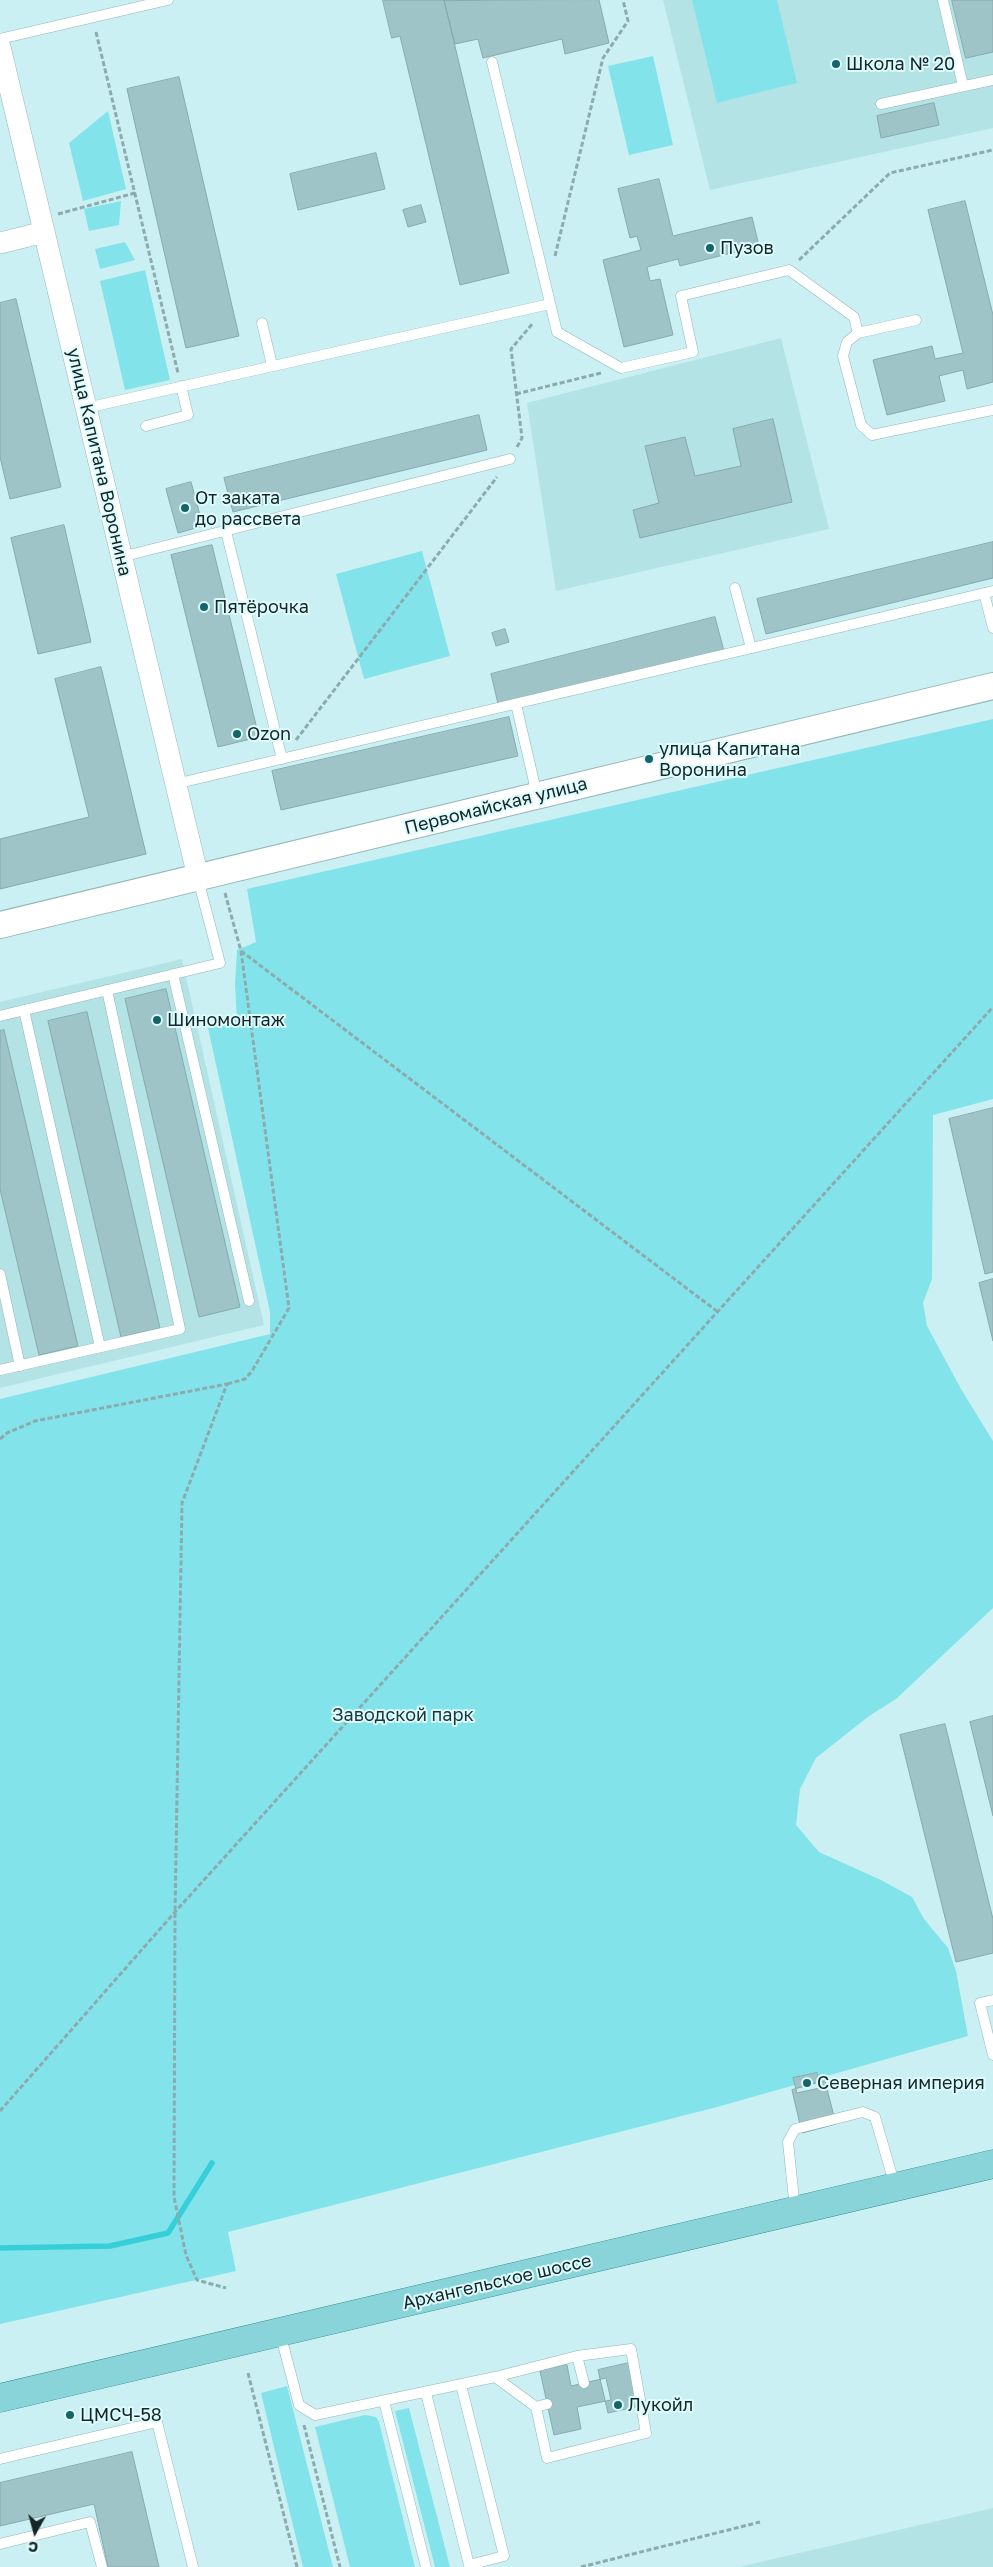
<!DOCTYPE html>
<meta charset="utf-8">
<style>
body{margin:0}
#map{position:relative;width:993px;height:2567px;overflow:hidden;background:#caf0f3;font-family:"Golos Text",sans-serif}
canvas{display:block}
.north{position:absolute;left:10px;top:2507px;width:50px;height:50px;-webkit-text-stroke:4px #ddfcfe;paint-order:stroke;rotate:187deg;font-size:14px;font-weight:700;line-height:20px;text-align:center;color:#162526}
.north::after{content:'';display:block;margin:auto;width:18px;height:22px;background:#162526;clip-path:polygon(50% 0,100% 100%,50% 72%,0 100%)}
</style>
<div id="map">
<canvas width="993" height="2567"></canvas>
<div class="north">С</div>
</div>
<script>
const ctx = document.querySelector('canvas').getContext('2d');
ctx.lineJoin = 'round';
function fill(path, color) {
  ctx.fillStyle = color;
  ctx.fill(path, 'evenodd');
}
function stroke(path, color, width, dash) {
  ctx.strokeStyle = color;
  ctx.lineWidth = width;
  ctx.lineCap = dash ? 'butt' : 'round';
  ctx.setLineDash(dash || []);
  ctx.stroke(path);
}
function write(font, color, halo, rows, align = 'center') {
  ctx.font = font + ' "Golos Text",sans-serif';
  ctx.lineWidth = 4;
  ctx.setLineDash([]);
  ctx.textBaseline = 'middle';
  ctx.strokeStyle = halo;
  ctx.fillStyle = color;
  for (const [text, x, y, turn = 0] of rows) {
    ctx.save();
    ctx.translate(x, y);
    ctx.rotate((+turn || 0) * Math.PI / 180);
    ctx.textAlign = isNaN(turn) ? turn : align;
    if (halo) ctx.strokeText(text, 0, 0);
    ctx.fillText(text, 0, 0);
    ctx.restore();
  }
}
fill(new Path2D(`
 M663,0H993V128L710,190Z
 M781,338L829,529L556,591L527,403Z
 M182,959L264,1325L0,1388V1002Z
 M993,2508V2567H739Z`), '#b4e3e6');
fill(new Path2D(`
 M692,0H777L797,83L717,103Z
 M653,56L673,145L629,155L608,66Z
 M108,111L126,189L83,201L69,143Z
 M121,201L119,225L89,231L84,209Z
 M125,242L135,260L100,269L95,249Z
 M145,270L170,380L125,390L100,281Z
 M422,551L450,656L364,679L336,574Z
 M993,719V1099L933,1115L932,1279L923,1303L927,1326L961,1389L993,1441V1608L896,1699L869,1716L816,1758L800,1789L796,1825L819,1852L881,1880L912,1897L924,1919L948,1948L956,1971L968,2036L717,2107L228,2232L236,2271L0,2324V1399L270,1334V1312L208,1028L237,1019L235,985L237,950L256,942L247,889Z
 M287,2386L333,2567H303L261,2393Z
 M409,2408L450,2567H435L395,2411Z
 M365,2415L376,2417L379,2422L415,2567H350L315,2427Z`), '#83e3ea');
stroke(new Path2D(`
 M0,2248L110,2246L168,2233L212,2163`), '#36cfd9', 5.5);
const building = new Path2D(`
 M383,0H444L509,273L460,285L400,36L392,38Z
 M599,0L609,43L565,54L562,39L483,58L478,39L455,44L444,1Z
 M952,0H993V52L966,58Z
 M179,77L239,336L186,348L127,89Z
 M934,103L939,125L881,138L877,116Z
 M376,153L385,189L298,210L290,174Z
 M659,179L673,236L752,217L759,246L680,266L678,259L647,267L650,281L660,279L673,335L624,347L603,260L641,250L637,236L630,238L618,189Z
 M965,201L993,315V382L967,389L963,370L939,376L945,401L887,415L873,360L932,346L935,359L963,353L928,210Z
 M421,205L426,222L408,227L403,210Z
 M16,299L61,487L10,499L0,457V303Z
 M479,415L487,450L233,512L224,478Z
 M773,419L792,502L640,538L633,510L659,503L645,446L685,437L695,476L741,466L733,429Z
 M191,482L203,526L178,533L166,489Z
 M64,525L91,642L38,654L11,538Z
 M993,542V578L766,634L757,599Z
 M212,545L259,737L218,747L171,555Z
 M715,617L724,651L499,708L491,674Z
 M505,629L509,642L496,646L492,633Z
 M101,667L146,854L0,889V839L89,817L55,679Z
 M509,717L518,756L281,810L272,771Z
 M166,989L240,1307L199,1317L125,999Z
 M87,1012L160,1328L121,1337L48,1021Z
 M4,1030L78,1346L39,1355L0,1189V1031Z
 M993,1108V1272L985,1274L949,1119Z
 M993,1279V1341L979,1283Z
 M993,1716V1816L970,1722Z
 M945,1724L993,1919V1953L956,1962L900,1735Z
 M817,2073L820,2088L797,2093L793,2078Z
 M825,2081L836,2124L802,2133L792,2090Z
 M629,2363L639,2406L608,2413L598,2370Z
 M567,2365L571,2386L606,2378L611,2400L577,2407L581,2429L554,2435L540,2371Z
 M132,2452L159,2567H108L94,2504L0,2526V2483Z`);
fill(building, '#9fc4c7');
stroke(building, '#86aaad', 1);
const service = new Path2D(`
 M943,0L963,86
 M0,39L168,0
 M492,62L557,332L621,368L693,352L681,296L789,270L854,317L858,333L916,320
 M881,104L993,80
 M262,323L272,365
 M858,333L847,342L843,356L861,425L872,435L993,410
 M86,408L550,304
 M146,426L188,415L181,386
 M226,531L282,759
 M121,557L510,459
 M735,588L751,648
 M984,593L993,628
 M516,704L537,795
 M175,784L993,591
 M173,974L249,1301
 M24,1010L100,1347
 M0,1016L220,963L198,879
 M0,1274L20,1366
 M0,1370L180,1329L107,990
 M993,2000L980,2003L993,2055
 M795,2209L788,2142L795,2129L863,2112L875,2117L895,2186
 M280,2333L299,2405L315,2415L495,2377
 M426,2393L469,2565L504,2556L461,2385
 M384,2401L426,2567
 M547,2404L536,2407L495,2377L577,2356L584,2383
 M536,2407L547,2458L646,2433L631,2349L577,2356
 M0,2459L157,2422L193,2567
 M0,2544L90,2522L102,2567`);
const minor = new Path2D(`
 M0,47L198,877
 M0,243L44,232`);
const tertiary = new Path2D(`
 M0,925L993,686`);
const primary = new Path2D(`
 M0,2398L993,2164`);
stroke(service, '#91b6b8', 11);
stroke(minor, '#91b6b8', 22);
stroke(tertiary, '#91b6b8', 28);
stroke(primary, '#2d8489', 29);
stroke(new Path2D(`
 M96,32L178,373
 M58,214L135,193
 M555,256L603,58L628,21L623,0
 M799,260L890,173L993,150
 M516,394L601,373
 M517,447L522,438L511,349L533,323
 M296,740L497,477
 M225,893L241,951L289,1308L252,1371L245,1379L227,1384
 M241,951L718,1312
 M0,1439L7,1433L35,1421L227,1384L182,1503L175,1912L174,2197L186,2255L197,2280L226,2288
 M0,2111L175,1912L993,1007
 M248,2373L297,2567
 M304,2425L340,2567
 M581,2567L760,2522`), '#8cabad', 3, [5, 2.5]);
stroke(service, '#fff', 10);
stroke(minor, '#fff', 21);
stroke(tertiary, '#fff', 26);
stroke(primary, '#88d4d9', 28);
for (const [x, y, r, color] of [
 [836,64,5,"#156469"],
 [710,248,5,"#156469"],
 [185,508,5,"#156469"],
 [204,607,5,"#156469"],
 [237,734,5,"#156469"],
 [649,759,5,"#156469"],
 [157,1020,5,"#156469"],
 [807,2083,5,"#156469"],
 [618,2405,5,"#156469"],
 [70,2415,5,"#156469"]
]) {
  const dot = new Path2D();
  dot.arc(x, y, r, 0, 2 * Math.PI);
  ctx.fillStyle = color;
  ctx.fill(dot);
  stroke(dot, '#ddfcfe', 2);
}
write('18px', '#162526', '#ddfcfe', [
 ["Школа № 20",846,64],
 ["Пузов",720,248],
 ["От заката",195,498],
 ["до рассвета",195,519],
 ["Пятёрочка",214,607],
 ["Ozon",247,734],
 ["улица Капитана",659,749],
 ["Воронина",659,770],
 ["Шиномонтаж",167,1020],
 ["Северная империя",817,2083],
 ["Лукойл",628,2405],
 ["ЦМСЧ-58",80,2415]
], 'left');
write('18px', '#162526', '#ddfcfe', [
 ["улица Капитана Воронина",99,462,77],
 ["Первомайская улица",496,806,-14],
 ["Архангельское шоссе",497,2282,-13]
]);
write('18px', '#1c3436', '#ddfcfe', [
 ["Заводской парк",403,1715]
]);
</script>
